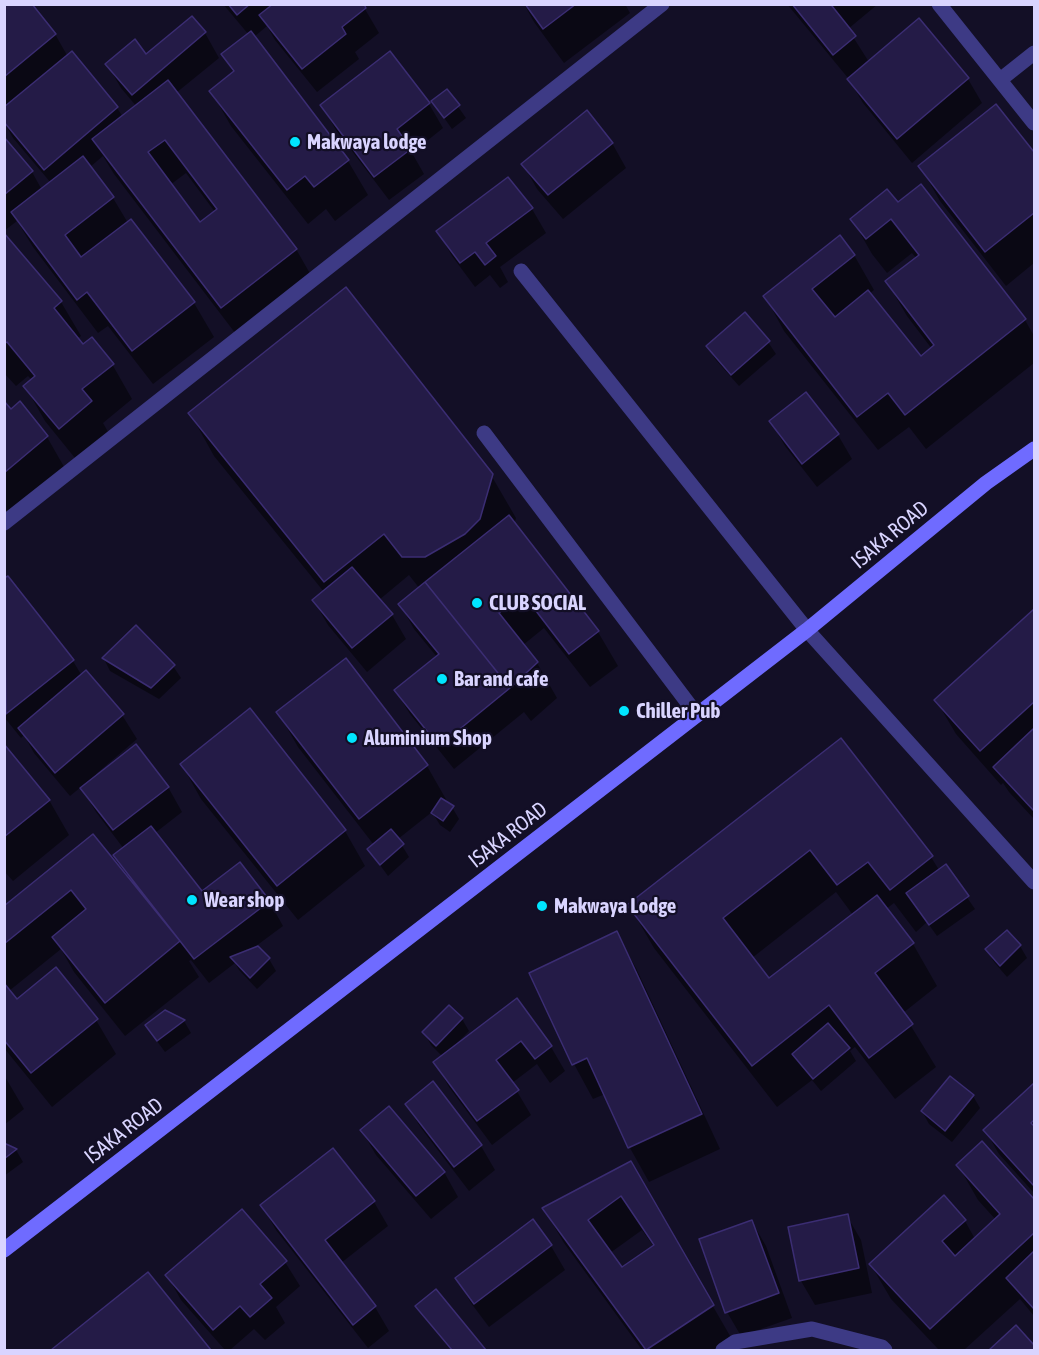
<!DOCTYPE html>
<style>
body{margin:0}
#map{position:relative;width:1039px;height:1355px;overflow:hidden;background:#130f26;font-family:"Asap Condensed",sans-serif}
canvas{display:block}
.frame{position:absolute;inset:0;border:6px solid #d9d4ff;pointer-events:none}
</style>
<div id="map">
<canvas width="1039" height="1355"></canvas>
<div class="frame"></div>
</div>
<script>
const ctx = document.querySelector('canvas').getContext('2d');
ctx.lineJoin = 'round';
function fill(path, color) {
  ctx.fillStyle = color;
  ctx.fill(path, 'evenodd');
}
function stroke(path, color, width, dash) {
  ctx.strokeStyle = color;
  ctx.lineWidth = width;
  ctx.lineCap = dash ? 'butt' : 'round';
  ctx.setLineDash(dash || []);
  ctx.stroke(path);
}
function write(font, color, halo, rows, align = 'center') {
  ctx.font = font + ' "Asap Condensed",sans-serif';
  ctx.lineWidth = 4.5;
  ctx.setLineDash([]);
  ctx.textBaseline = 'middle';
  ctx.strokeStyle = halo;
  ctx.fillStyle = color;
  for (const [text, x, y, turn = 0] of rows) {
    ctx.save();
    ctx.translate(x, y);
    ctx.rotate((+turn || 0) * Math.PI / 180);
    ctx.textAlign = isNaN(turn) ? turn : align;
    if (halo) ctx.strokeText(text, 0, 0);
    ctx.fillText(text, 0, 0);
    ctx.restore();
  }
}
fill(new Path2D(`
 M4,4L55,34L68,57L117,108L123,117L137,107L121,88L107,64L146,56L192,18L205,33L219,58L176,93L296,249L316,284L242,342L114,174L103,156L90,167L113,198L128,223L194,303L214,337L153,384L108,326L98,333L33,247L17,221L4,231V140L32,172L42,190L51,183L13,138L4,122ZM186,173L215,212L200,224L170,185Z
 M223,4H362L379,33L355,52L359,59L317,92L275,40L267,26L254,37L348,161L368,195L335,221L326,209L308,224L231,126L211,91L234,74L223,54L249,35Z
 M524,4H625L630,13L564,63L534,22Z
 M787,4H878L848,29L869,62L968,79L982,103L912,163L863,103L848,78Z
 M447,91L466,118L452,129L433,102Z
 M429,104L443,128L412,153L424,174L389,200L336,130L322,106Z
 M996,106L1034,155V263L1006,286L940,201L920,166Z
 M612,143L626,168L563,219L537,189L523,164Z
 M920,186L1025,320L1034,336V363L926,449L909,427L878,450L784,331L765,296L854,255L874,290L869,294L920,358L932,349L907,316L887,282L917,259L912,253L887,273L872,254L852,219L897,204Z
 M532,209L546,233L500,267L508,282L500,288L490,275L475,287L452,256L438,232Z
 M4,235L61,302L81,336L77,339L83,347L112,364L132,399L103,423L111,437L79,463L45,421L25,386L32,380L28,376L16,386L4,373Z
 M768,342L776,354L739,386L715,359L708,346Z
 M806,394L838,435L852,459L817,487L785,446L771,422Z
 M4,403L10,411L20,403L47,437L67,472L5,524Z
 M190,413L491,475L516,518L514,525L598,632L618,666L590,687L544,628L523,645L537,663L557,698L531,721L524,712L454,769L410,714L395,690L437,657L414,629L400,604L420,589L409,575L379,600L392,615L406,639L367,672L328,625L314,601L324,592L214,456Z
 M7,578L73,661L82,676L122,715L137,739L96,774L98,776L168,787L182,812L155,833L201,894L269,901L283,926L256,946L269,959L276,971L257,989L239,970L235,963L209,983L191,960L189,961L199,977L125,1036L74,972L61,949L9,991L17,1001L96,1020L116,1054L52,1107L4,1048V908L125,875L126,874L115,856L124,849L96,812L81,787L70,796L34,753L24,735L21,738L4,717V580Z
 M1034,610V819L1009,792L1003,783L1001,785L956,734L936,700Z
 M104,659L173,666L181,678L159,699L110,671Z
 M345,660L427,766L447,801L445,802L452,807L459,819L450,832L440,825L432,812L398,839L409,857L388,876L369,850L374,845L298,747L278,712Z
 M250,710L345,831L365,866L298,920L201,799L182,765Z
 M841,741L931,857L939,870L945,866L975,909L937,936L927,922L916,932L894,903L886,909L913,944L937,986L903,1013L936,1067L895,1099L855,1047L850,1051L856,1061L821,1091L812,1080L777,1107L654,948L629,905ZM836,892L853,915L769,980L752,958Z
 M4,746L49,800L69,835L13,881L4,871Z
 M1007,932L1020,946L1027,958L1007,977L994,962L987,950Z
 M616,933L636,968L720,1149L649,1182L630,1148L605,1094L593,1099L574,1064L531,973Z
 M516,1001L551,1047L565,1071L550,1083L537,1064L512,1083L531,1115L492,1145L449,1087L435,1063L443,1057L431,1045L424,1032L462,1019L469,1031L457,1043L458,1045Z
 M166,1012L184,1021L191,1033L165,1052L154,1037Z
 M4,1075L24,1109L4,1125Z
 M433,1083L481,1146L495,1170L469,1191L421,1128L406,1104Z
 M1034,1085V1193L999,1154L985,1130Z
 M973,1096L980,1108L952,1142L929,1124L922,1111Z
 M362,1131L444,1172L458,1197L431,1219L376,1155Z
 M982,1143L1034,1202V1316L1020,1299L964,1350H939L891,1299L871,1265L965,1221L975,1239L996,1220L978,1200L958,1165Z
 M4,1145L16,1150L23,1162L4,1176Z
 M333,1150L374,1202L388,1226L341,1263L375,1307L389,1331L368,1348L276,1230L262,1206Z
 M630,1163L733,1341L718,1350H642L564,1243L544,1209ZM642,1230L654,1247L621,1269L610,1253Z
 M847,1216L861,1240L872,1293L815,1305L801,1281Z
 M752,1222L766,1246L792,1318L741,1336L727,1312Z
 M551,1246L565,1270L489,1327L471,1303L457,1279Z
 M285,1262L300,1286L276,1307L285,1323L265,1340L254,1329L230,1350H225L181,1300L167,1275Z
 M148,1274L209,1350H54Z
 M435,1291L484,1350H451L424,1318L417,1306Z
 M1016,1327L1034,1347V1350H991Z`), '#0007');
const building = new Path2D(`
 M4,4H32L56,34L4,77Z
 M228,4H250L237,15Z
 M273,4H364L366,8L342,27L346,34L302,69L259,15Z
 M525,4H576L543,29Z
 M792,4H834L832,6L856,36L833,55Z
 M192,16L206,32L132,95L105,64L135,39L146,54Z
 M919,18L969,78L897,139L847,79Z
 M251,31L349,160L314,187L305,176L287,190L209,91L234,71L221,54Z
 M72,51L118,107L44,170L4,122V107Z
 M390,51L430,103L397,129L411,149L374,177L320,105Z
 M168,80L297,249L221,308L92,139ZM165,140L217,209L200,222L148,152Z
 M447,89L460,105L444,118L431,101Z
 M996,104L1034,152V213L985,252L918,166Z
 M587,110L613,143L548,195L521,164Z
 M4,137L33,171L4,195Z
 M83,156L114,197L65,235L81,257L131,219L195,302L132,351L87,292L77,300L11,212Z
 M508,177L533,208L486,243L496,256L485,265L475,252L460,263L436,231Z
 M921,184L1026,319L905,415L888,393L857,417L763,296L840,235L855,255L812,289L835,317L868,290L921,356L934,345L885,281L919,255L891,219L866,239L850,219L887,189L898,202Z
 M4,233L62,301L54,308L83,344L92,337L114,364L82,389L92,401L59,429L23,386L35,376L7,342L4,344Z
 M346,287L493,474L480,519L465,534L425,557H402L384,534L324,582L188,413Z
 M745,312L770,341L731,375L706,346Z
 M806,392L839,434L802,464L769,421Z
 M4,401L11,409L20,401L48,436L4,473Z
 M509,515L599,631L569,654L523,594L499,613L538,662L510,688L425,582Z
 M352,567L393,614L352,648L312,600Z
 M8,576L74,660L6,714L4,578Z
 M425,582L510,688L439,746L394,690L439,654L398,604Z
 M1034,609V702L980,751L934,700Z
 M136,625L175,665L151,688L102,658Z
 M346,658L428,765L359,819L276,712Z
 M86,670L124,714L55,773L18,728Z
 M250,708L346,830L277,886L180,764Z
 M1033,729L1034,731V811L993,767Z
 M841,738L933,856L890,890L868,862L837,885L810,850L723,918L769,978L877,895L914,943L875,973L913,1024L869,1058L829,1005L752,1066L627,905Z
 M4,744L50,800L4,837Z
 M136,744L169,787L113,830L80,788Z
 M441,798L454,806L443,821L431,813Z
 M151,826L202,891L240,862L270,901L194,959L113,855Z
 M391,829L404,844L380,865L367,849Z
 M93,834L180,941L105,1003L52,937L86,909L71,890L4,944V906Z
 M946,864L969,896L929,925L906,893Z
 M1007,930L1021,945L1000,966L985,949Z
 M617,931L702,1114L628,1148L587,1058L572,1065L529,973Z
 M258,946L270,958L250,978L230,957Z
 M56,967L98,1019L31,1073L4,1040V983L17,999Z
 M517,998L552,1046L535,1059L521,1041L496,1060L519,1090L477,1121L433,1062Z
 M449,1005L463,1018L436,1046L422,1032Z
 M165,1010L185,1020L157,1041L145,1025Z
 M828,1023L850,1048L813,1079L792,1054Z
 M950,1076L974,1095L945,1131L921,1111Z
 M433,1081L482,1145L454,1167L405,1104Z
 M1034,1083V1120L1031,1123L1034,1126V1186L983,1130Z
 M389,1106L445,1172L416,1196L360,1130Z
 M982,1141L1034,1199V1233L930,1329L869,1264L944,1195L966,1220L942,1241L955,1256L1000,1214L956,1165Z
 M4,1143L17,1149L4,1159Z
 M333,1148L375,1201L325,1240L376,1306L353,1325L260,1205Z
 M631,1161L714,1305L646,1350L542,1208ZM621,1196L654,1245L622,1267L588,1220Z
 M242,1209L287,1261L260,1284L272,1298L250,1317L240,1306L213,1330L165,1275Z
 M848,1214L859,1268L799,1281L788,1227Z
 M533,1219L552,1245L474,1304L455,1278Z
 M752,1220L779,1293L725,1313L699,1239Z
 M1034,1251V1309L1006,1278Z
 M148,1272L211,1350H51Z
 M436,1289L486,1350H452L415,1306Z
 M1016,1325L1034,1345V1350H989Z`);
fill(building, '#241b47');
stroke(building, '#3b2d73', 1.5);
stroke(new Path2D(`
 M521,271L807,630
 M484,433L697,715`), '#3d3a85', 15);
stroke(new Path2D(`
 M939,4L1034,123
 M1000,80L1034,53
 M4,523L662,4
 M807,630L1034,882
 M723,1350L735,1342L812,1329L882,1347L885,1350`), '#3d3a85', 15);
stroke(new Path2D(`
 M4,1250L807,630L986,483L1034,449`), '#6f6bff', 15);
for (const [x, y, r, color] of [
 [295,142,6,"#00e5ff"],
 [477,603,6,"#00e5ff"],
 [442,679,6,"#00e5ff"],
 [624,711,6,"#00e5ff"],
 [352,738,6,"#00e5ff"],
 [192,900,6,"#00e5ff"],
 [542,906,6,"#00e5ff"]
]) {
  const dot = new Path2D();
  dot.arc(x, y, r, 0, 2 * Math.PI);
  ctx.fillStyle = color;
  ctx.fill(dot);
  stroke(dot, '#130f26', 2);
}
write('bold 21px', '#d9d4ff', '#130f26', [
 ["Makwaya lodge",307,142],
 ["CLUB SOCIAL",489,603],
 ["Bar and cafe",454,679],
 ["Chiller Pub",636,711],
 ["Aluminium Shop",364,738],
 ["Wear shop",204,900],
 ["Makwaya Lodge",554,906]
], 'left');
write('21px', '#d9d4ff', '#130f26', [
 ["ISAKA ROAD",890,535,-40],
 ["ISAKA ROAD",508,835,-38],
 ["ISAKA ROAD",124,1131,-38]
]);
</script>
